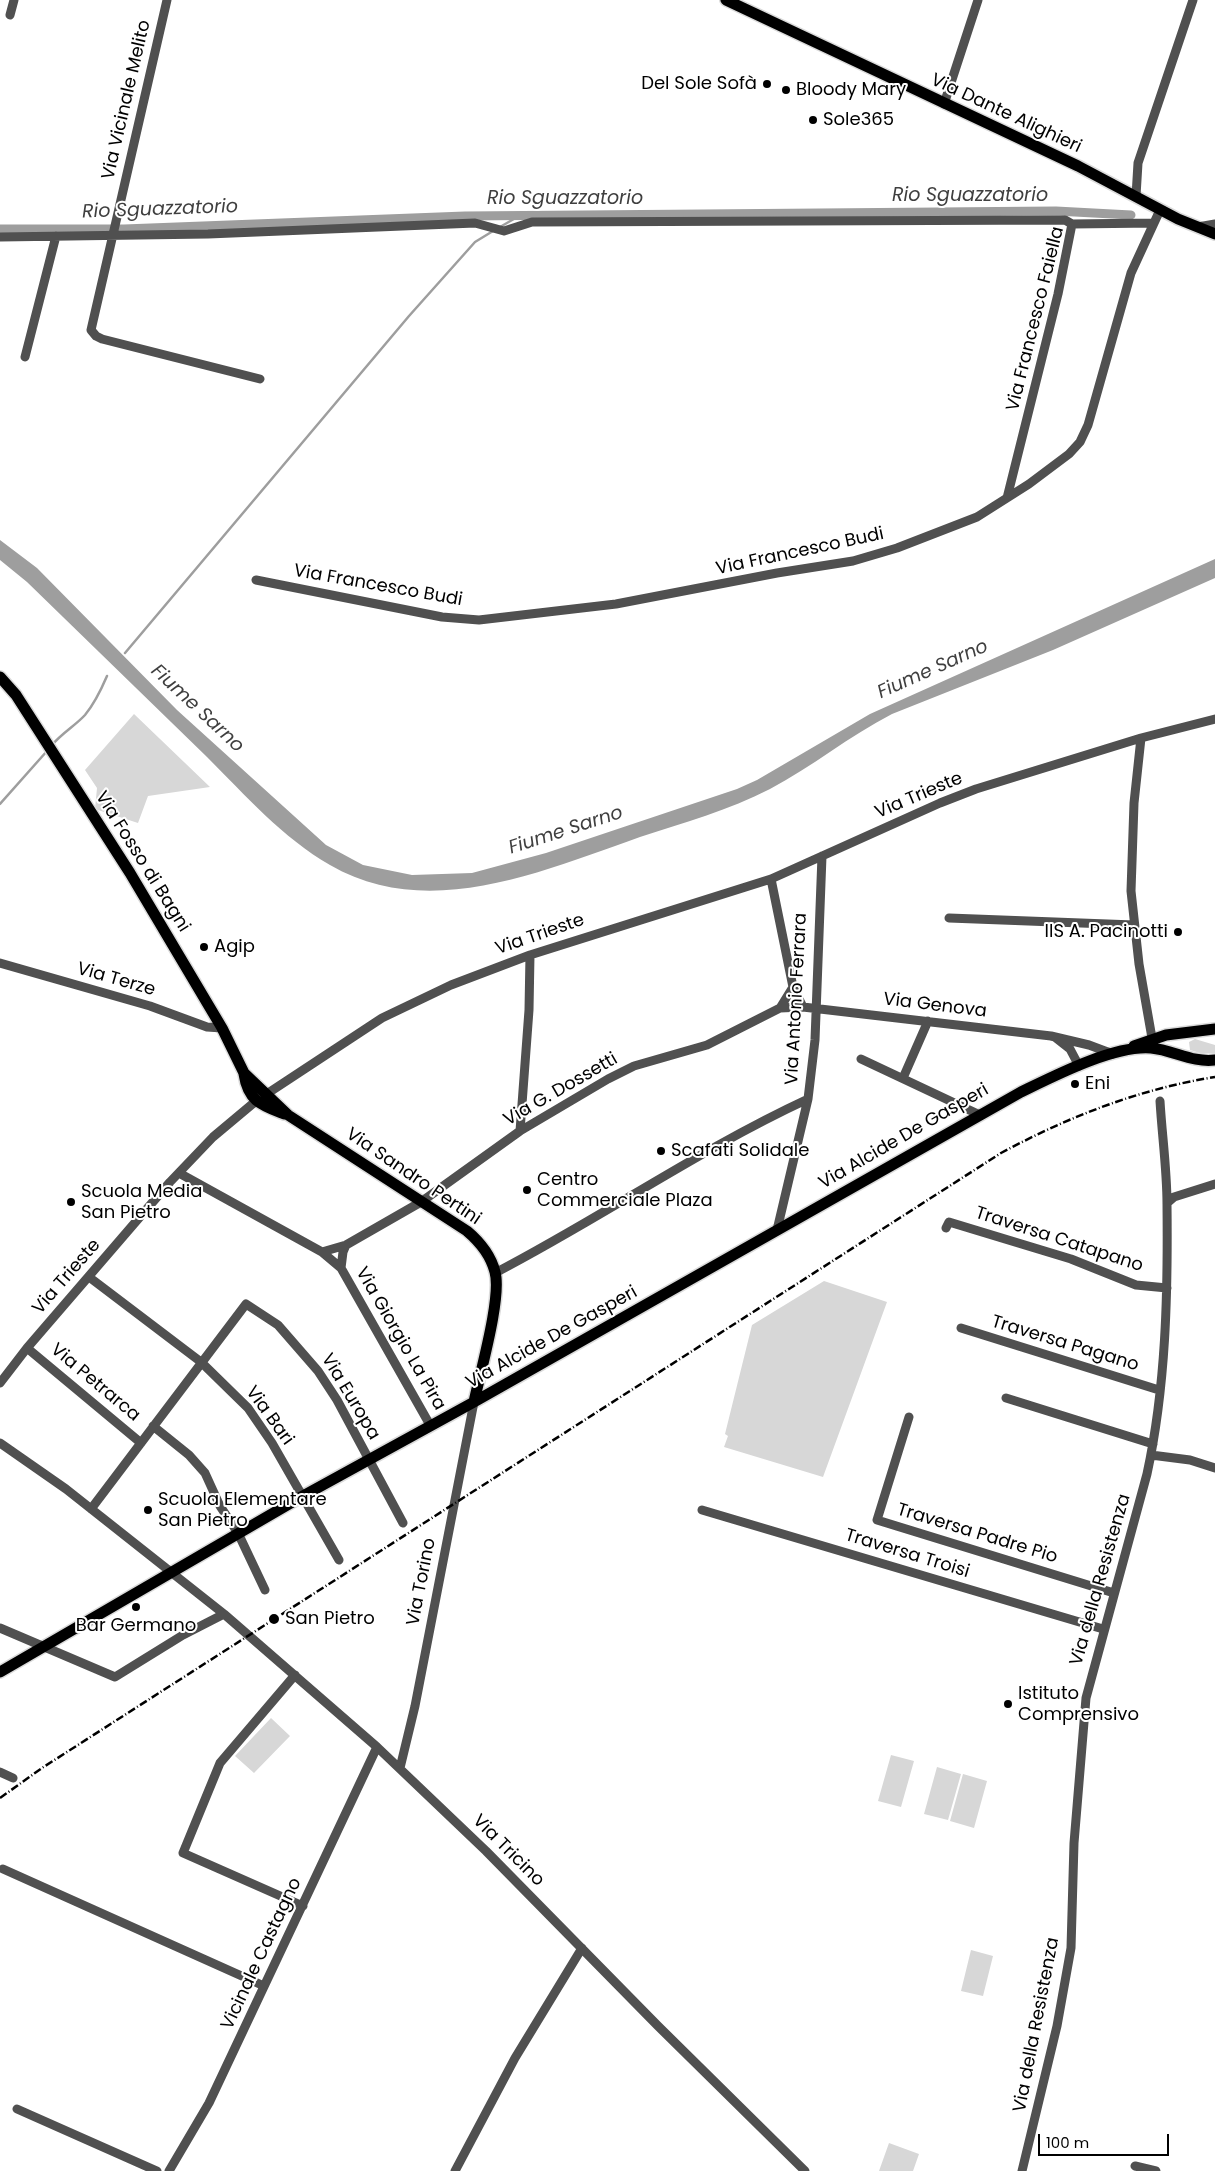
<!DOCTYPE html>
<meta charset="utf-8">
<style>
body{margin:0}
#map{position:relative;width:1215px;height:2171px;overflow:hidden;background:#fff;font-family:Poppins,sans-serif}
canvas{display:block}
.scale{position:absolute;left:1038px;top:2134px;width:131px;height:22px;box-sizing:border-box;border:2px solid #000;border-top:0;padding-left:6px;font-size:15px;line-height:18px;white-space:nowrap;color:#000;-webkit-text-stroke:4px #fff;paint-order:stroke}
</style>
<div id="map">
<canvas width="1215" height="2171"></canvas>
<div class="scale">100 m</div>
</div>
<script>
const ctx = document.querySelector('canvas').getContext('2d');
ctx.lineJoin = 'round';
function fill(path, color) {
  ctx.fillStyle = color;
  ctx.fill(path, 'evenodd');
}
function stroke(path, color, width, dash) {
  ctx.strokeStyle = color;
  ctx.lineWidth = width;
  ctx.lineCap = dash ? 'butt' : 'round';
  ctx.setLineDash(dash || []);
  ctx.stroke(path);
}
function write(font, color, halo, rows, align = 'center') {
  ctx.font = font + ' Poppins,sans-serif';
  ctx.lineWidth = 4;
  ctx.setLineDash([]);
  ctx.textBaseline = 'middle';
  ctx.strokeStyle = halo;
  ctx.fillStyle = color;
  for (const [text, x, y, turn = 0] of rows) {
    ctx.save();
    ctx.translate(x, y);
    ctx.rotate((+turn || 0) * Math.PI / 180);
    ctx.textAlign = isNaN(turn) ? turn : align;
    if (halo) ctx.strokeText(text, 0, 0);
    ctx.fillText(text, 0, 0);
    ctx.restore();
  }
}
fill(new Path2D(`
 M134,714L210,787L148,796L138,823L95,809L97,788L85,770Z
 M1195,1039L1215,1045V1053H1200L1190,1050L1189,1042Z
 M824,1281L887,1302L823,1477L724,1447L728,1436L725,1434L752,1325Z
 M271,1718L290,1736L254,1773L235,1756Z
 M891,1755L914,1761L901,1807L878,1801Z
 M937,1767L961,1774L948,1820L924,1814Z
 M963,1774L987,1781L974,1828L950,1821Z
 M971,1950L993,1956L983,1996L961,1991Z
 M889,2143L919,2154L913,2171H879Z`), '#d7d7d7');
fill(new Path2D(`
 M0,540L37,568L177,710L326,845L363,865L412,875L472,873L546,853L737,789L757,780L870,714L1215,559V578L1053,650L892,714C849,736 812,767 770,789C729,810 683,823 640,837C543,871 428,922 330,865C283,838 245,795 207,757C147,699 87,640 27,582L0,560Z`), '#9e9e9e');
stroke(new Path2D(`
 M500,227L519,216
 M125,653L409,316L475,242L493,231
 M52,745C62,733 76,725 85,715C95,703 101,690 107,676
 M0,804L47,751`), '#9e9e9e', 2.5);
stroke(new Path2D(`
 M0,229H124L465,216L1056,211L1131,215`), '#9e9e9e', 9);
const major = new Path2D(`
 M726,0L1078,166L1178,219L1215,234
 M0,677L16,695L130,873L222,1028L244,1073L288,1115L467,1231C480,1242 491,1256 495,1272C502,1297 480,1373 474,1402
 M1134,1046L1166,1035L1215,1029
 M244,1074C248,1101 261,1105 284,1114
 M0,1672L301,1497L474,1402L1021,1092C1054,1076 1114,1045 1151,1048C1173,1050 1193,1063 1215,1060`);
stroke(major, '#dbdbdb', 14);
stroke(new Path2D(`
 M167,0L91,330L96,336L102,339L260,379
 M10,15L14,0
 M944,104L978,0
 M1136,196L1138,163L1193,0
 M1198,227L1215,224
 M0,237L208,234L475,223L504,231L532,222L1065,220L1072,224
 M25,357L56,236
 M1007,498L1058,294L1072,224L1154,223
 M256,580L442,617L479,620L616,604L777,573L853,561L897,548L977,517L1029,484L1069,454L1080,442L1088,425L1131,273L1160,210
 M1141,738L1134,803L1131,891L1139,964L1152,1038
 M771,879L793,987L803,1007
 M949,918L1134,925
 M0,963L150,1006L207,1027L222,1028
 M780,1008L793,987
 M1056,1038L1070,1049L1079,1066
 M861,1059L980,1115
 M903,1078L928,1021
 M520,1131L529,1010L530,955
 M179,1173L322,1252L341,1268L430,1425
 M1167,1203L1174,1197L1215,1184
 M946,1228L949,1222L1071,1259L1136,1285L1167,1288
 M777,1230L808,1099L815,1040L822,856
 M322,1252L346,1245L421,1202L520,1131L608,1079L634,1066L707,1045L780,1008L803,1007L1051,1036L1089,1045L1113,1054
 M341,1268L343,1252L346,1245
 M495,1273C601,1218 700,1149 808,1099
 M89,1277L201,1362L248,1408L272,1443L339,1560
 M961,1328L1159,1390
 M27,1348L141,1443
 M0,1383L27,1348L170,1182L213,1137L256,1101L382,1018L451,985L530,955L771,879L940,803L976,789L1141,738L1215,719
 M1006,1398L1153,1444
 M909,1417L877,1520L1114,1593
 M153,1426L189,1455L205,1473L220,1506L238,1533L265,1590
 M0,1443L66,1489L224,1614L377,1747L486,1851L658,2026L805,2171
 M1151,1455L1190,1460L1215,1468
 M91,1509L246,1304L278,1325L318,1371L337,1400L403,1523
 M702,1510L1103,1629
 M0,1628L115,1677L183,1635L224,1614
 M295,1675L220,1763L183,1853L303,1906
 M400,1768L415,1706L474,1402
 M0,1772L13,1778
 M3,1869L264,1986
 M17,2109L157,2171
 M1135,2166L1156,2171
 M169,2171L209,2103L377,1747
 M455,2171L515,2058L582,1948
 M1022,2171L1057,2026L1071,1948L1074,1843L1086,1698L1147,1474C1166,1386 1168,1294 1167,1204C1167,1170 1162,1135 1160,1101`), '#505050', 9);
stroke(major, '#000', 11);
stroke(new Path2D(`
 M0,1798L42,1768L1001,1153C1068,1117 1139,1089 1215,1077`), '#000', 2.5, [8, 2.5, 1, 2.5]);
for (const [x, y, r, color] of [
 [767,84,5,"#000"],
 [786,90,5,"#000"],
 [813,120,5,"#000"],
 [1178,932,5,"#000"],
 [204,947,5,"#000"],
 [1075,1084,5,"#000"],
 [661,1151,5,"#000"],
 [527,1190,5,"#000"],
 [71,1202,5,"#000"],
 [148,1510,5,"#000"],
 [136,1607,5,"#000"],
 [274,1619,6,"#000"],
 [1008,1704,5,"#000"]
]) {
  const dot = new Path2D();
  dot.arc(x, y, r, 0, 2 * Math.PI);
  ctx.fillStyle = color;
  ctx.fill(dot);
  stroke(dot, '#fff', 2);
}
write('18px', '#000', '#fff', [
 ["Del Sole Sofà",757,84,"right"],
 ["Bloody Mary",796,90],
 ["Sole365",823,120],
 ["IIS A. Pacinotti",1168,932,"right"],
 ["Agip",214,947],
 ["Eni",1085,1084],
 ["Scafati Solidale",671,1151],
 ["Centro",537,1180],
 ["Commerciale Plaza",537,1201],
 ["Scuola Media",81,1192],
 ["San Pietro",81,1213],
 ["Scuola Elementare",158,1500],
 ["San Pietro",158,1521],
 ["San Pietro",285,1619],
 ["Bar Germano",136,1626,"center"],
 ["Istituto",1018,1694],
 ["Comprensivo",1018,1715]
], 'left');
write('18px', '#000', '#fff', [
 ["Via Vicinale Melito",127,100,-77],
 ["Via Dante Alighieri",1006,114,25],
 ["Via Francesco Faiella",1036,319,-76],
 ["Via Francesco Budi",800,552,-12],
 ["Via Francesco Budi",378,586,10],
 ["Via Trieste",919,796,-23],
 ["Via Fosso di Bagni",142,862,58],
 ["Via Trieste",540,935,-19],
 ["Via Terze",116,980,16],
 ["Via Antonio Ferrara",797,999,-87],
 ["Via Genova",935,1006,7],
 ["Via G. Dossetti",561,1090,-30],
 ["Via Alcide De Gasperi",904,1137,-30],
 ["Via Sandro Pertini",413,1177,34],
 ["Traversa Catapano",1059,1240,18],
 ["Via Trieste",67,1277,-49],
 ["Via Alcide De Gasperi",552,1338,-29],
 ["Via Giorgio La Pira",400,1339,60],
 ["Traversa Pagano",1065,1344,17],
 ["Via Petrarca",95,1383,40],
 ["Via Europa",350,1397,59],
 ["Via Bari",269,1416,54],
 ["Traversa Padre Pio",977,1534,17],
 ["Traversa Troisi",907,1554,17],
 ["Via della Resistenza",1101,1580,-74],
 ["Via Torino",422,1582,-79],
 ["Via Tricino",508,1851,45],
 ["Vicinale Castagno",262,1954,-65],
 ["Via della Resistenza",1037,2025,-79]
]);
write('italic 19px', '#3f3f3f', '#fff', [
 ["Rio Sguazzatorio",970,196],
 ["Rio Sguazzatorio",565,199],
 ["Rio Sguazzatorio",160,210,-2],
 ["Fiume Sarno",933,670,-24],
 ["Fiume Sarno",197,709,43],
 ["Fiume Sarno",566,831,-18]
]);
</script>
